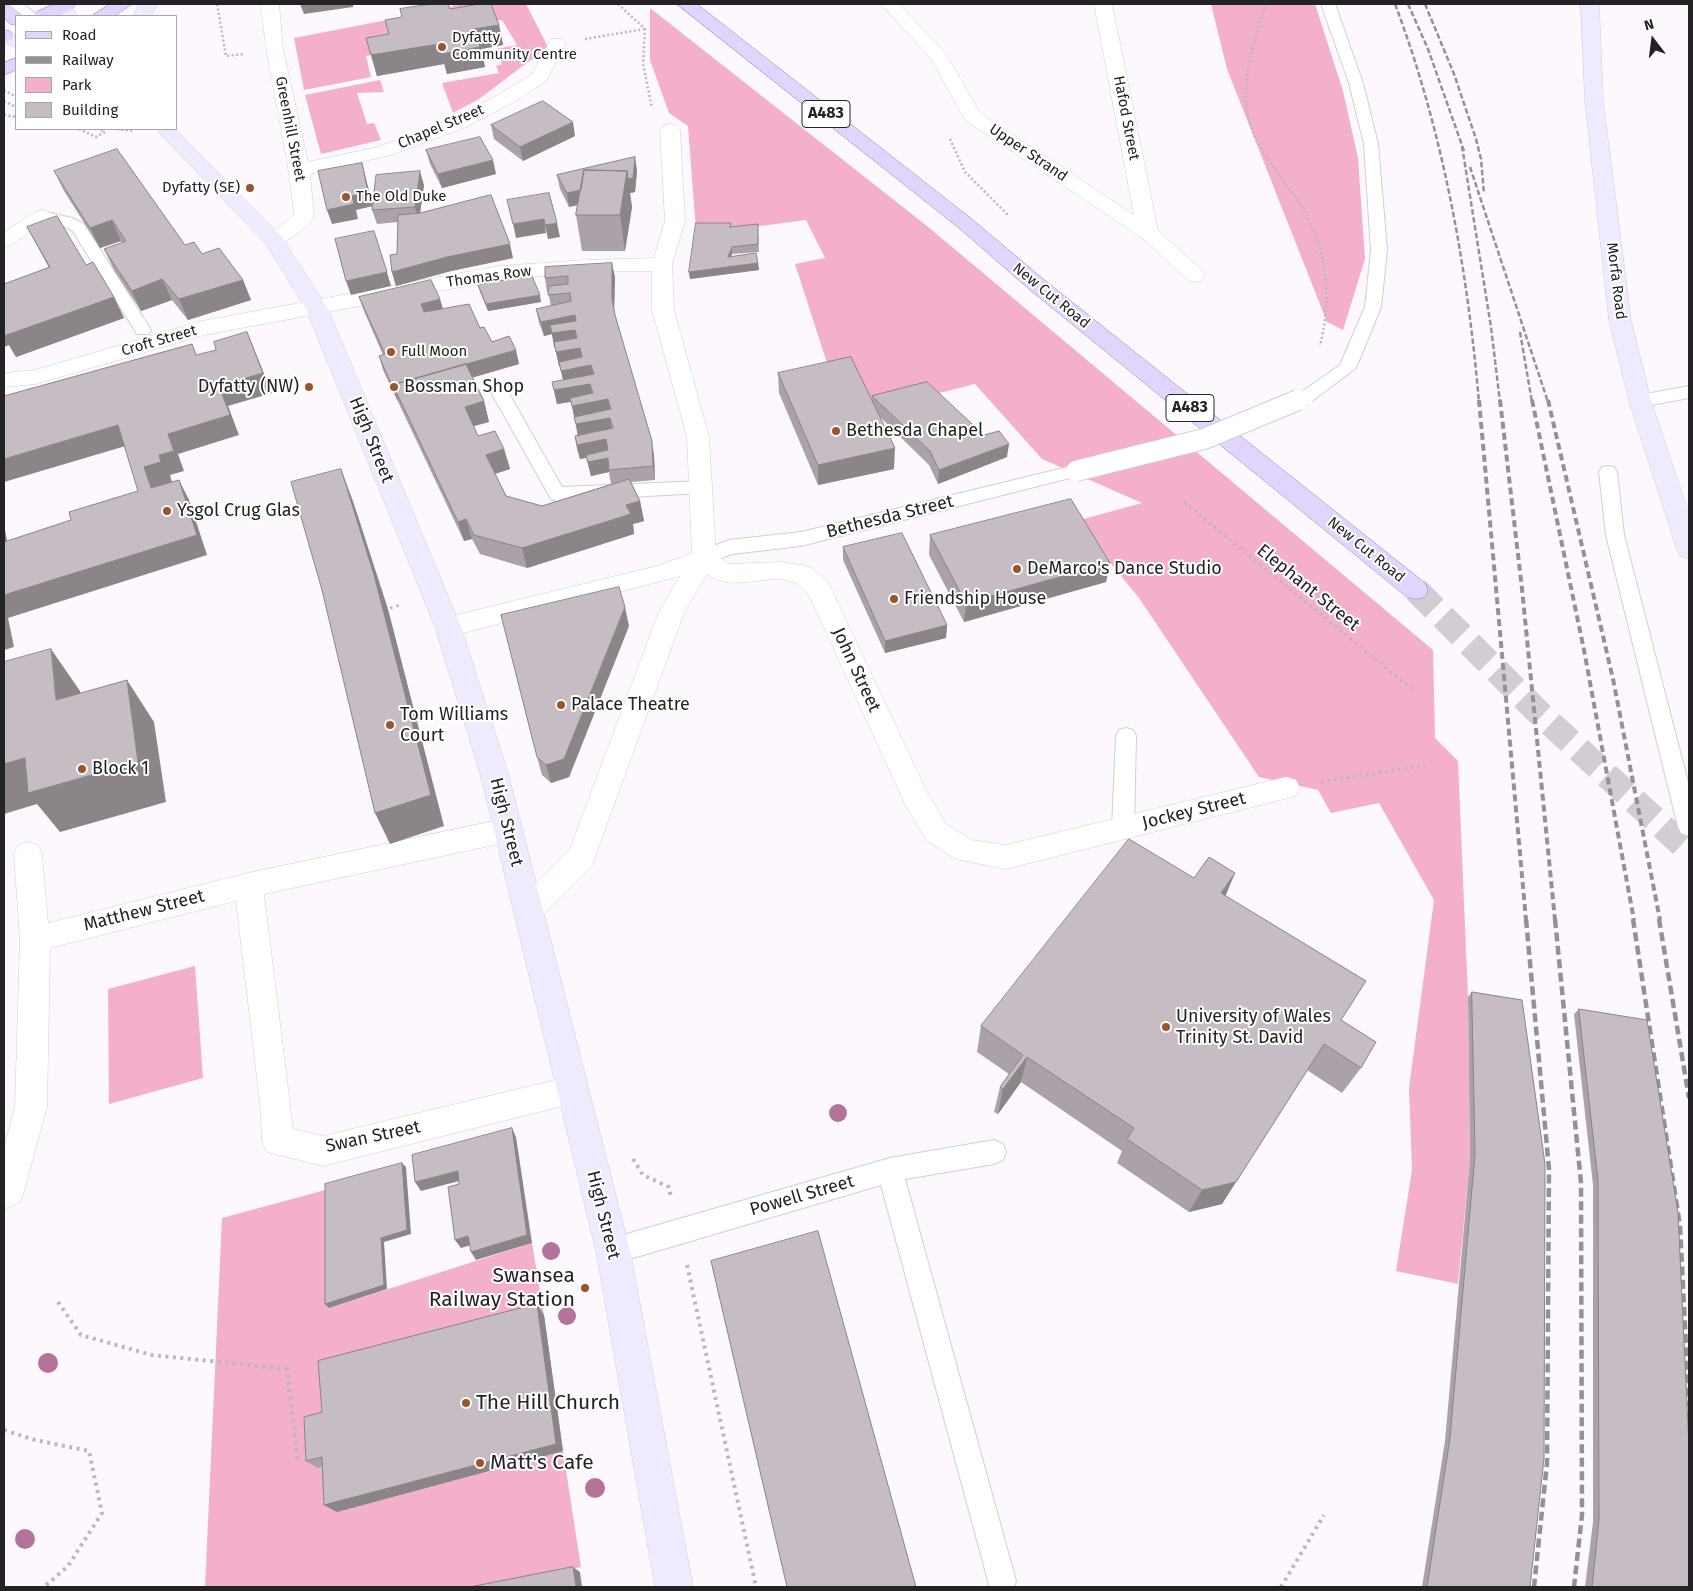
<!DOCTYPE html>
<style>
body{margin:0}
#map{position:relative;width:1693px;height:1591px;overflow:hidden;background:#fcf8fe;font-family:"Fira Sans",sans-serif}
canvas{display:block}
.frame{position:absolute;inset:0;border:5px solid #252226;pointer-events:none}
.legend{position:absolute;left:15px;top:15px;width:162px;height:115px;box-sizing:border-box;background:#fff;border:1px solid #a8a7a8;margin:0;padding:6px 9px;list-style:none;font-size:15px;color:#252226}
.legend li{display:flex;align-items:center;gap:10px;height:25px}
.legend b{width:25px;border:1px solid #a8a7a8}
.north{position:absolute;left:1628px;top:15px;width:50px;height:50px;-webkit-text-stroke:4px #fff;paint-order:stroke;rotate:345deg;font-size:14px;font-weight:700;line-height:20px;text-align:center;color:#252226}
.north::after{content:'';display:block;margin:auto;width:18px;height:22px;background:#252226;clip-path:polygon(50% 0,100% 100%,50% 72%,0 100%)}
</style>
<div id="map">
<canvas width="1693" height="1591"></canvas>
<div class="frame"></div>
<ul class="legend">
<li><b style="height:6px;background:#e1d5fe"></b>Road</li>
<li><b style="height:6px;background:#949196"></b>Railway</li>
<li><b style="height:14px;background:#f4afcb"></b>Park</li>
<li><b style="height:14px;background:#c6bcc3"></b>Building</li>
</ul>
<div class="north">N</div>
</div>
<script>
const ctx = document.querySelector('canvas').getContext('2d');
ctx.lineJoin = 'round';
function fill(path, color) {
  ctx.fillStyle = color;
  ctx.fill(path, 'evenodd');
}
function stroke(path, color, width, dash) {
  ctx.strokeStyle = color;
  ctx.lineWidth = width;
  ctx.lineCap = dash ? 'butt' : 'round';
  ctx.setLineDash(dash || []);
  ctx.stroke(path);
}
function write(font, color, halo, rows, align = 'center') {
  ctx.font = font + ' "Fira Sans",sans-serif';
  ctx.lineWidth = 4;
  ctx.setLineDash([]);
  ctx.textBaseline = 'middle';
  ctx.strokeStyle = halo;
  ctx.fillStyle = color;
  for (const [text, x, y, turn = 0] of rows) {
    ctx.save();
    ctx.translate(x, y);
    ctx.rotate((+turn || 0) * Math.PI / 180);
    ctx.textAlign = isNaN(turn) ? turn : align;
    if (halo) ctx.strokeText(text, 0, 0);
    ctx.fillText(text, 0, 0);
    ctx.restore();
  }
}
fill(new Path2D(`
 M456,4H526L548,47L479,99L453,113L442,83L499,73L496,66L502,64L496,49L517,45L502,20L457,28L388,52L366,56L371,77L304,90L294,38L449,8Z
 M1211,4H1315L1343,91L1358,158L1365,259L1343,330L1327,322L1227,69Z
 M650,8L927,226L1433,650L1435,738L1458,761L1468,997L1470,1159L1458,1284L1396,1271L1412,1170L1409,1088L1434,900L1379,803L1331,813L1318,790L1259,777L1139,598L1076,521L1142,503L1042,459L975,384L872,410L827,363L795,264L825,258L806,220L731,230H696L688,126L669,113L650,60Z
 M380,80L384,92L357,93L367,124L374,123L381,140L321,154L305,95Z
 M195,966L203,1078L109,1104L108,989Z
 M329,1189V1308L532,1243L544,1315L318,1468L334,1465L337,1512L563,1451L581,1567L474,1587H205L222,1218Z`), '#f4afcb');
stroke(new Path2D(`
 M1416,590L1537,711L1689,851`), '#d1cdd3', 26, [26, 12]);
const lane = new Path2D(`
 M8,4H23L39,16H23Z
 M1321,4H1335L1363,83L1378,144L1387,250L1381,307L1356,368L1312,401H1300L1297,397L1300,393L1340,365L1365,307L1371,250L1364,144L1349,83Z
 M42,211L72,218L84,224L151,330L149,334H137L72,230L61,225L37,219L34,216Z
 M1689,386V398L1640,407L1634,405L1631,401L1634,397L1640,395Z
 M501,388L507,390L562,487L701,481L707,482L710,487L707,492L701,493L557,501L551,499L492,394L495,390Z
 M1076,465L1082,467L1085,471L1082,475L801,546L732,554L704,565L697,563L695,558L697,553L729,540L801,532Z
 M1608,466L1614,467L1617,472L1624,535L1689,786V836L1681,833L1678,827L1606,535L1599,472L1602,467Z
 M1126,728L1133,730L1136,736L1134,829L1131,835L1123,838L1115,835L1112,829L1116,736L1119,730Z
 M994,1140L1003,1144L1006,1152L1003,1160L994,1164L905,1179L1016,1581L1014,1587H990L988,1581L881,1185L613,1264L604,1260L600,1251L604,1242L613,1238L890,1158Z`);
const street = new Path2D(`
 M261,4H279L283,49L308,162L378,147L450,120L498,95L532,74L551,39H563L566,43L546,81L512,103L464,128L391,155L310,174L314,217C305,230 282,248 267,244L264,240L294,215C288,143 267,76 261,4Z
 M881,4H899L946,54L980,113L1134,215L1094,4H1112L1158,231L1202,270L1205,275L1202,280L1195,282L1188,280L1141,237L965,120L932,60Z
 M670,124L677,126L680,130L685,221L672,264L674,310L709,437L716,554L728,564L780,562L802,565L811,568L828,582L926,790L946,824L971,840L1006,845L1286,777L1296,780L1300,788L1296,796L1006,869L955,859L926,840L905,804L809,595C805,591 800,584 794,582C767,572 732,594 707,574L684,613L592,865L538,920L528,924L518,920L514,911L518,902L570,849L659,612L680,576L448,637L439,634L435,627L439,620L448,617L657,566L692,553L687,437L652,310V271L586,272L499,280L204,335L36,384L4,387V373L35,370L202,321L499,266L586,260L654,258L665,221L660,130L663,126Z
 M42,210L49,212L52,216L49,220L11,245L4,247V232L35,212Z
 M508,818L518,822L522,830L518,838L508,842L264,894L293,1129L323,1136L572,1076L583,1081L588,1091L583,1101L323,1166L267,1152L262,1141L260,1103L236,901L50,948L47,1107L24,1191L20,1202L4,1209V1148L15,1107L20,939L14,854L18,845L28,842L38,845L42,854L48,923L248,873Z`);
const secondary = new Path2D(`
 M56,4H69L78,16H60L53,7Z
 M140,4H158L151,16H133Z
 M1581,4H1599L1603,101L1631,320L1651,401L1689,514V559L1680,556L1677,550L1629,401L1609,320L1585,101Z
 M4,31L16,35V47L4,43Z
 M156,129H175L281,236L328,309L461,627L508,773L630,1251L693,1587H655L596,1251L480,773L435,627L306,309L266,244Z`);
const primary = new Path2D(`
 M4,4H10L22,16H16V25L10,24L4,18Z
 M54,4H76C67,17 48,17 34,16L37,12Z
 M110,4H132L114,16H92Z
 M677,4H697L973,220L1043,279L1425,583L1428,590L1425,597L1416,599L1407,597L1029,289L959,228Z
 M4,30L10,31L14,36L11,40L4,41Z
 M16,58V70L4,75V63Z`);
stroke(lane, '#d4cdd7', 2);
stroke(street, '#d4cdd7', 1);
stroke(secondary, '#d4cdd7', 1);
stroke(primary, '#9284b2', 1);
stroke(new Path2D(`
 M217,4L226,56L244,54
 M618,4L645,29L643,64L652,108
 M1265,4C1256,39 1240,79 1248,116C1254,145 1274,167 1291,191C1326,241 1334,287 1320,346
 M585,39L645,29
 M4,101L16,107
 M4,115L16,117
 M79,129L96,137L105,132L99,129
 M117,129L134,131
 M950,139L965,172L1009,216`), '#bbb8bd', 2.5, [2, 2.5]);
stroke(new Path2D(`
 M1184,502L1415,692
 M384,610L400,605
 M1321,782L1425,765`), '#bbb8bd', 3, [2.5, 4]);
stroke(new Path2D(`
 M633,1159L643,1175L669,1187L671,1198
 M687,1265L756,1587
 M58,1302L81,1335L152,1355L287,1369L298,1461
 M4,1430L35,1440L89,1451L102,1513L68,1566L44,1587
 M1281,1587L1324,1515`), '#bbb8bd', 4, [3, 4.5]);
fill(lane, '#fff');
fill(street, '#fff');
fill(secondary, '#f0eaff');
fill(primary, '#e1d5fe');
stroke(new Path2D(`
 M1395,4C1443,131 1467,266 1479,402
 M1408,4L1428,49L1464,151
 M1425,4L1454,74L1476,139L1481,159L1484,194
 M1462,146L1491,327L1500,402
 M1470,167L1548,402
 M1520,332L1532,402`), '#949196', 2.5, [5.5, 2.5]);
stroke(new Path2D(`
 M1479,400L1526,920
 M1500,400L1522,589L1555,920
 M1532,400L1584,650L1634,920
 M1548,400L1613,679L1660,920`), '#949196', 4, [7, 4]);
stroke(new Path2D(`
 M1526,919L1549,1169L1547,1463L1534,1587
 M1555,919L1581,1183L1582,1515L1574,1587
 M1633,919L1680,1226L1689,1406
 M1659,919L1689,1098`), '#949196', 4.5, [9, 4.5]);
const laneBridgeFar1 = new Path2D(`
 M1295,402L1306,397`);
const laneBridge = new Path2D(`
 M1076,471L1204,439L1298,400`);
stroke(laneBridgeFar1, '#d4cdd7', 16, []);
stroke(laneBridge, '#d4cdd7', 22, []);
stroke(new Path2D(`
 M4,90L16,97`), '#bbb8bd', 2.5, [2, 2.5]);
stroke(laneBridgeFar1, '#fff', 15);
stroke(laneBridge, '#fff', 20);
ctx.fillStyle = '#b3749a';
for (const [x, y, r] of [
 [838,1113,9],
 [551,1251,9],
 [567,1316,9],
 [48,1363,10],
 [595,1488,10],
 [25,1539,10]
]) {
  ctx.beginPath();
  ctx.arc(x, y, r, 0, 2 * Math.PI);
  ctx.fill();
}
fill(new Path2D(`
 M450,9L499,25L503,45L481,49L485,67L447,74L444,64L377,76L366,38L389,34L385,20Z
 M491,125L575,136L523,161L494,139Z
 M426,150L496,174L442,188L430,164Z
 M635,157L637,171L635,192L630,193L632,207L625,251H582L576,215L578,205L569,207L560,189L557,175Z
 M54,171L185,245L202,254L243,280L251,300L188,320L172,300L141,311L114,270L104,249L122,243L121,241L100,248L64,191Z
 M424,185L420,213L513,258L451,271L396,286L392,272L397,254L398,222L377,224L372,210Z
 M758,224L759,252L732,254L731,256L758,263L759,270L690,279L689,272L731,227Z
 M27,227L86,265L114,297L124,318L16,357L9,345L4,347V284L49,268Z
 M545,267L615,277L614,310L615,315L654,455L655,480L631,482L640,501L644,521L633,524L634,534L527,568L480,554L472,539L464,541L383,370L379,356L383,355L364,311L359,297L443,309L480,328L492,342L519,364L472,377L484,401L489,422L474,426L478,436L504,449L510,469L495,474L506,496L542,506L614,483L611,484L609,472L591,476L586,458L580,459L577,450L575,436H578L571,402L557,404L552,382L563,380L560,366H559L552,334L544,336L539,323L536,309L551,306L548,292H547L545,278Z
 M478,285L541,302L488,311L480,292Z
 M778,373L872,401V396L1007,457L938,484L929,465L880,417L894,469L818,485L779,393Z
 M930,535L1110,563L1106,582L964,622L929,555Z
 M843,547L947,625L946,638L885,653L843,560Z
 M629,626L569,777L551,783L542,775L537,757Z
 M1225,896L1341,1020L1361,1068L1342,1093L1307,1070L1222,1204L1189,1212L1117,1163L1122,1151L1021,1082L998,1114L994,1112L1000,1087L1009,1074L977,1052L981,1026Z
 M1472,992L1530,1587H1422L1445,1441L1470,1159L1468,997Z
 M1579,1009L1689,1587H1585L1593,1522V1185L1574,1014Z
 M544,1315L563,1451L337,1512L324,1505L322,1467L318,1468L306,1461L322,1412Z`), '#aaa2a8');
fill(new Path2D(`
 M300,4H353V7L304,14Z
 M499,25L503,45L481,49L485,67L447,74L442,54L474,29Z
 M439,44L444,64L377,76L371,55Z
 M573,122L575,136L523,161L520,147Z
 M635,157L637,171L635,192L630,193L632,207L625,251L620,215L623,194L569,207L567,193L627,171Z
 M493,160L496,174L442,188L438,174Z
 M362,163L373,206L356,210L358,219L332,224L327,210L352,196Z
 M420,171L424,185L419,221L415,207Z
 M544,219L546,233L516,238L513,224Z
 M112,220L121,241L100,248L90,228Z
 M557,223L560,237L548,239L545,225Z
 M510,244L513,258L451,271L396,286L392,272L447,257Z
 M732,247V254L729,264L728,257Z
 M612,263L615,277L614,312L612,298Z
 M758,263L759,270L690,279L689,272Z
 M387,272L391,286L351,295L346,281Z
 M162,279L172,300L141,311L132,291Z
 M243,280L251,300L188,320L179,299Z
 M540,295L541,302L488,311L486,304Z
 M114,297L124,318L16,357L9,345L4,347V334Z
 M440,299L444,312L425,318L421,304Z
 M575,315L578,329L575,330L578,343L554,347L552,334L544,336L541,322Z
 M247,332L272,393L228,406L239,435L178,454L184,471L170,475L172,482L151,488L144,467L159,455L168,434L219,386Z
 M580,348L583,362L559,366L556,352Z
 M516,350L519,364L400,399L393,385Z
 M591,365L594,379L564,384L561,371Z
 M590,384L593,398L557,404L554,390Z
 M392,386H393L398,399L397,400Z
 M608,399L611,413L575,420L572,406Z
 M484,401L489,422L470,427L465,407Z
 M610,418L612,431L578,438L576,424Z
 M118,425L129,445L4,482V459Z
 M606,439L608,453L580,459L577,445Z
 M652,441L654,455L655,480L653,466Z
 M1009,444L1007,457L938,484L939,470Z
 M895,448L894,469L818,485V465Z
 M504,449L510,469L491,475L486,455Z
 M608,458L609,472L591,476L588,462Z
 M341,469L354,504L388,609L444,826L390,844L375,813Z
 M179,480L189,500L207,555L8,618L14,647L4,650V595Z
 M640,501L644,521L633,524L634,534L527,568L522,548L626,505Z
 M466,519L472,539L464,541L458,522Z
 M4,526L12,563L4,550Z
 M1110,563L1106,582L964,622L966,603Z
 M625,607L629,626L569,777L551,783L546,765Z
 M947,625L946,638L885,653V641Z
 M51,649L80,691L86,741L56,700Z
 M127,680L154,722L166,802L60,832L37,804L4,814V764Z
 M1235,873L1223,902L1221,893Z
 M1027,1057L1021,1082L998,1114L1003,1089Z
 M512,1128L516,1137L532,1243L476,1260L471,1252Z
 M402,1163L406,1167L411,1234L384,1242L387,1289L329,1308L325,1304Z
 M458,1171L463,1180L421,1191L415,1182Z
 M1236,1182L1222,1204L1189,1212L1202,1190Z
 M468,1236L474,1244L461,1248L455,1240Z
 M537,1304L544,1315L563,1451L337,1512L324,1505Z
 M573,1567L580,1572L582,1587H576Z`), '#8b8488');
const building = new Path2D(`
 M432,4H448L450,9L480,4H491L499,25L474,29L480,47L442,54L439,44L371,55L366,38L389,34L385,20L402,17L400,9Z
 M543,101L573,122L520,147L491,125Z
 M480,137L493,160L438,174L426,150Z
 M117,149L185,245L194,242L202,254L219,248L243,280L179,299L162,279L132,291L104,249L126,241L112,220L90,228L54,171Z
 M635,157L633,178L628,179L627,171L584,170L581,190L567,193L557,175Z
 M362,163L368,192L352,196L354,204L327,210L318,171Z
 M584,170L627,171L620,215H576Z
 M420,171L415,207L372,210L376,175Z
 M549,193L557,223L545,225L544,219L513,224L507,200Z
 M491,195L510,244L447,257L392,272L390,255L397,254L398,215L420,213Z
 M57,216L86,265L93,262L114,297L4,336V284L50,267L27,227Z
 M696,223H731L730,227L758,224V244L732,247L728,257L756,253L758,263L689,272Z
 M374,231L387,272L346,281L335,239Z
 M612,263V298L615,315L652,441L653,466L609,470L608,458L588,462L586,455L608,450L606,439L577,445L575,436L613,428L610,418L576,424L574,417L611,409L608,399L572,406L570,398L593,393L590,384L554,390L552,382L594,374L591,365L561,371L559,362L582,357L580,348L556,352L554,342L577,338L575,330L552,333L550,325L576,321L575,315L541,322L536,309L571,301L570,293L548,295L549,286L568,284V276L545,278V267Z
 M532,276L540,295L486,304L478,285Z
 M431,280L440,299L421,304L424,312L469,304L480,328L484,327L492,342L509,336L516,350L393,385L392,386L379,356L385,354L359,297Z
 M247,332L263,373L219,386L230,415L168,434L174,451L159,455L161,462L144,467L151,488L179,480L197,535L4,595V542L71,520L69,512L138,491L118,425L4,459V396L192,344L196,355L216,350L214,342Z
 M851,357L895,448L818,465L778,373Z
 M466,364L484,401L465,407L478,436L495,431L504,449L486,455L506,496L542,506L629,479L640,501L626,505L631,514L522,548L474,535L466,519L458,522L393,385Z
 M927,382L984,435L999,431L1009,444L939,470L930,451L872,396Z
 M341,469L374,575L431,795L375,813L322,590L291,482Z
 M1071,499L1110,563L966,603L930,535Z
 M902,533L947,625L885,641L843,547Z
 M619,587L625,607L564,759L546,765L537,757L501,615Z
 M51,649L56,700L127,680L138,762L28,793L25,758L4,764V662Z
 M1129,839L1194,878L1209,857L1235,873L1221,893L1366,981L1341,1020L1376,1042L1361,1068L1324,1044L1236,1182L1202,1190L1127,1139L1134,1128L1027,1057L1003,1089L1000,1087L1023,1055L981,1026Z
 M1472,992L1522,1000L1545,1164L1544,1458L1530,1587H1427L1450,1438L1475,1154Z
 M1579,1009L1647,1020L1678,1213L1689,1447V1587H1592L1599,1520L1598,1181Z
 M512,1128L527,1235L471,1252L468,1236L455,1240L448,1187L459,1184L458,1171L415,1182L412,1155Z
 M402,1163L407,1230L381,1238L384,1285L325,1304V1184Z
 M818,1231L916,1587H787L711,1261Z
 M537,1304L556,1444L324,1505L322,1457L306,1461L304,1417L322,1412L318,1361Z
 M573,1567L576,1587H470Z`);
fill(building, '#c6bcc3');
stroke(building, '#8b8488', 1);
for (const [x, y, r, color] of [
 [442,47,5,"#9b552c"],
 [250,188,5,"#9b552c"],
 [346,197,5,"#9b552c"],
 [391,352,5,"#9b552c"],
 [309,387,5,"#9b552c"],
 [394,387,5,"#9b552c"],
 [836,431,5,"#9b552c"],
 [167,511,5,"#9b552c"],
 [1017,569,5,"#9b552c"],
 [894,599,5,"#9b552c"],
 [561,705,5,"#9b552c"],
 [390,725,5,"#9b552c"],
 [82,769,5,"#9b552c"],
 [1166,1027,5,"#9b552c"],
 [585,1288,5,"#9b552c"],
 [466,1403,5,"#9b552c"],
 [480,1463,5,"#9b552c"]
]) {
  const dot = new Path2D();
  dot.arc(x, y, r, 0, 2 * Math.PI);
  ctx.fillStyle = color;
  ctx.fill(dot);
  stroke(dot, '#fff', 2);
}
write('15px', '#252226', '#fff', [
 ["Dyfatty",452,38],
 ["Community Centre",452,55],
 ["Dyfatty (SE)",240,188,"right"],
 ["The Old Duke",356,197],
 ["Full Moon",401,352]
], 'left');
write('15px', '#252226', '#fff', [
 ["Hafod Street",1126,118,79],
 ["Chapel Street",441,127,-23],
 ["Greenhill Street",290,129,79],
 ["Upper Strand",1028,153,34],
 ["Thomas Row",489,277,-8],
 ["Morfa Road",1616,281,83],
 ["New Cut Road",1051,296,39],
 ["Croft Street",159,341,-16],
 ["New Cut Road",1366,550,39]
]);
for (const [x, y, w] of [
 [826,114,48],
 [1190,408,48]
]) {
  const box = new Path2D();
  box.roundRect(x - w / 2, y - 13.5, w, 27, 4);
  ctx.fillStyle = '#fff';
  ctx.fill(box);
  stroke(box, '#252226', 1);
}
write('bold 16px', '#252226', null, [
 ["A483",826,114],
 ["A483",1190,408]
]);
write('18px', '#252226', '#fff', [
 ["Dyfatty (NW)",299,387,"right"],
 ["Bossman Shop",404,387],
 ["Bethesda Chapel",846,431],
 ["Ysgol Crug Glas",177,511],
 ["DeMarco's Dance Studio",1027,569],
 ["Friendship House",904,599],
 ["Palace Theatre",571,705],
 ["Tom Williams",400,715],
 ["Court",400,736],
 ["Block 1",92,769],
 ["University of Wales",1176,1017],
 ["Trinity St. David",1176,1038]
], 'left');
write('18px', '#252226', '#fff', [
 ["High Street",371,440,68],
 ["Bethesda Street",890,517,-14],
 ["Elephant Street",1308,588,39],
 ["John Street",856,670,65],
 ["Jockey Street",1194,811,-14],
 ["High Street",506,822,76],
 ["Matthew Street",144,911,-14],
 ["Swan Street",373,1137,-12],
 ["Powell Street",802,1196,-16],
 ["High Street",603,1215,76]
]);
write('21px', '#252226', '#fff', [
 ["Swansea",575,1276,"right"],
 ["Railway Station",575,1300,"right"],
 ["The Hill Church",476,1403],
 ["Matt's Cafe",490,1463]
], 'left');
</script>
